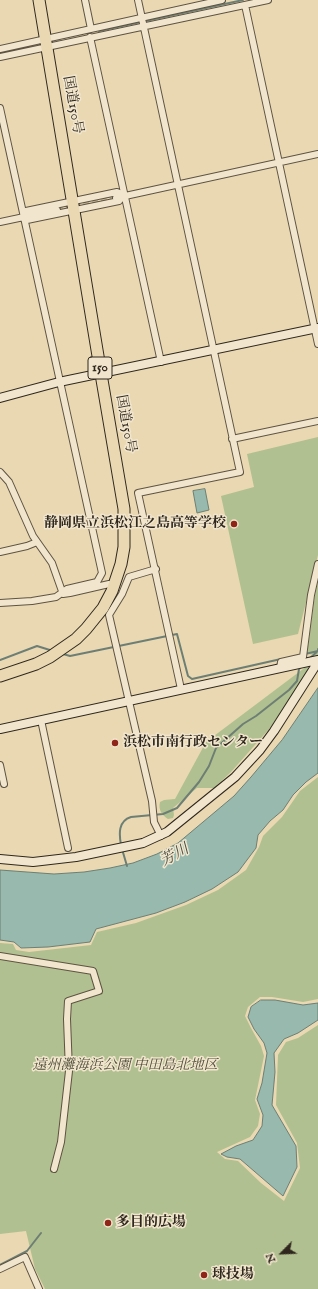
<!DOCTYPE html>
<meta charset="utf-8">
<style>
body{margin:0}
#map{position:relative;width:318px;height:1289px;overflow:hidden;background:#e9d8b2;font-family:"IM FELL English",serif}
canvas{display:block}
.north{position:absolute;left:262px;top:1233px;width:40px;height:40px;-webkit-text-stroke:3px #f1e6cd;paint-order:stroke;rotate:246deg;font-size:11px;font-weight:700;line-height:16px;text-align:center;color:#2f271e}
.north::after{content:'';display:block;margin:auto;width:14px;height:18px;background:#2f271e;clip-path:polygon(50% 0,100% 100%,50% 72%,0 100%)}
</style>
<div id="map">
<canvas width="318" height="1289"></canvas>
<div class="north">N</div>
</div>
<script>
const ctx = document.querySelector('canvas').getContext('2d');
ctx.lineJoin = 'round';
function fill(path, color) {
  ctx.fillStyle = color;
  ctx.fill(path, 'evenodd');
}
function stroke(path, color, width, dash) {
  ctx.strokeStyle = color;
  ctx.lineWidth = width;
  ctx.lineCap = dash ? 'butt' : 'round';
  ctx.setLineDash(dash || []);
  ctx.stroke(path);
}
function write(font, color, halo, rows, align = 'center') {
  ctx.font = font + ' "IM FELL English","Noto Serif JP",serif';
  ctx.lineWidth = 3;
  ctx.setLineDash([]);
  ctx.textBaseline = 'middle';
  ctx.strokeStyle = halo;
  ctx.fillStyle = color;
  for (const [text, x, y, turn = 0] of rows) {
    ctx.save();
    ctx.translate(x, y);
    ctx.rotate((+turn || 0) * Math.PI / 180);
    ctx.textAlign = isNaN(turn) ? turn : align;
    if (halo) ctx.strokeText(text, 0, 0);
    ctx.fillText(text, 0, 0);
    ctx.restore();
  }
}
fill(new Path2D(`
 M318,437V555L298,634L253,644L221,496L254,487L247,454Z
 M318,582V655L307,654L315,595Z
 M307,666L310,669L270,728L231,772L214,788H197L173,808L174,815L173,818L168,819C162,815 158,810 160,802L164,800L175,799L206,742Z
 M318,777V999L303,1002L272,997H260L248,1007L245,1016L251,1028L261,1046L264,1056L255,1100L260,1114L258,1126L250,1137L217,1152L225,1159L238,1161L261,1183L284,1201L300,1168L297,1143L276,1105L278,1055L286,1042L298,1038L318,1025V1289H45L35,1269L26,1231L0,1234V943L13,944L16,950L29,952L91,945L97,932L136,923L186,905L218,890L246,870L259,847L263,836L282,817L300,791Z`), '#b1c090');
const water = new Path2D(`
 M205,489L209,510L197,513L193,491Z
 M318,688V773L306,782L293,795L283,810L270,821L258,835L256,848L238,872L212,889L185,902L156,913L96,929L90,942L48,947L21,948L14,942L0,940V870L54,874L84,872L110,868L133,863L157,854L178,843L234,796L251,777L282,740Z
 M261,1000H275L303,1005L318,1003V1020L298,1033L284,1039L274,1053L275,1072L272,1105L296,1146L297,1167L283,1196L240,1159L227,1157L221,1154L236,1146L253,1140L262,1126L263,1115L257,1099L262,1083L267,1053L264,1043L254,1029L248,1017L251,1007Z`);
fill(water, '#97b9ae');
stroke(water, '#6d7f74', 1);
stroke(new Path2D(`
 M99,31L243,0
 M63,654L70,656L177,634L188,676L192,679L281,659
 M305,654L318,651
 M310,658L318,651V649
 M0,660L37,646L53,651
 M121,845C119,834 118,821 131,817L163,814L177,808L199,782L209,766L216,748L243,724L256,716L289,690L297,681L299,669L301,667
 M122,849L127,866
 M0,1265L27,1251L41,1233`), '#6d7f74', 2);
stroke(new Path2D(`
 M57,210L116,198`), '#c4b594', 6, [6, 3]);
const street = new Path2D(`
 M85,0L91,29
 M138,0L240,472L138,493L181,689
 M245,5L318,344
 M90,37L161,362
 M0,49L222,0
 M0,57L268,0
 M0,108L102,573L97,582L67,589L56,597L32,601L0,603
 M117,192L124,195L119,201L27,220L23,217L26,211Z
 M116,198L318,154
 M0,222L57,210
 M232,439L318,421
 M0,472L9,482L33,536L52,563L63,594
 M0,552L27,546L37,542
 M156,569L129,577L122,594L109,615L152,801L154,822L161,836
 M63,594L70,593L109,584
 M280,668L281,662L303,657L311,595L318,564
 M41,720L68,848
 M0,765L4,784
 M0,956L93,971L99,991L68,1001L67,1019L69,1071L61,1142L54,1169
 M0,1269L25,1257L39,1289`);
const secondary = new Path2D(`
 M0,398L59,382L318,328
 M0,729L318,660
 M0,859L33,862L76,857L143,843L167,832L235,777L260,750L274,731L318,662`);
const highway = new Path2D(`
 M0,676L36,664L50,657L76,639L86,629L103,608L112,591L121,564L124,547V509L101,374L39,0`);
stroke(street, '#5e5343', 8);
stroke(secondary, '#2f271e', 10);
stroke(highway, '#2f271e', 13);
stroke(street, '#f1e6cd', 6);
stroke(secondary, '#f1e6cd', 8);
stroke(highway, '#e9d8b2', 11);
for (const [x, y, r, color] of [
 [234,524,4,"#8f2418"],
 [115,743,4,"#8f2418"],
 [108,1223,4,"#8f2418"],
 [204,1275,4,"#8f2418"]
]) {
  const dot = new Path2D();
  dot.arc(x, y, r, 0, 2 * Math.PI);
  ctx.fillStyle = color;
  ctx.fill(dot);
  stroke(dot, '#f1e6cd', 1.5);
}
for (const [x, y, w] of [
 [100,368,24]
]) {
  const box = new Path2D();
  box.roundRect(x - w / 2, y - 11, w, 22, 3);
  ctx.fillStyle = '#f1e6cd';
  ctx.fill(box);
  stroke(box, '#2f271e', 1);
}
write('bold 13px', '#2f271e', null, [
 ["150",100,368]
]);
write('14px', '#2f271e', '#f1e6cd', [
 ["国道150号",72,105,80],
 ["国道150号",125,424,80]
]);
write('bold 14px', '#2f271e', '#f1e6cd', [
 ["静岡県立浜松江之島高等学校",226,524,"right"],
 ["浜松市南行政センター",123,743],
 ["多目的広場",116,1223],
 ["球技場",212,1275]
], 'left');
write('italic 14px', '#504d3a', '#f1e6cd', [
 ["遠州灘海浜公園 中田島北地区",125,1066]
]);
write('italic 15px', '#494c42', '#f1e6cd', [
 ["芳川",175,856,-29]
]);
</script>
